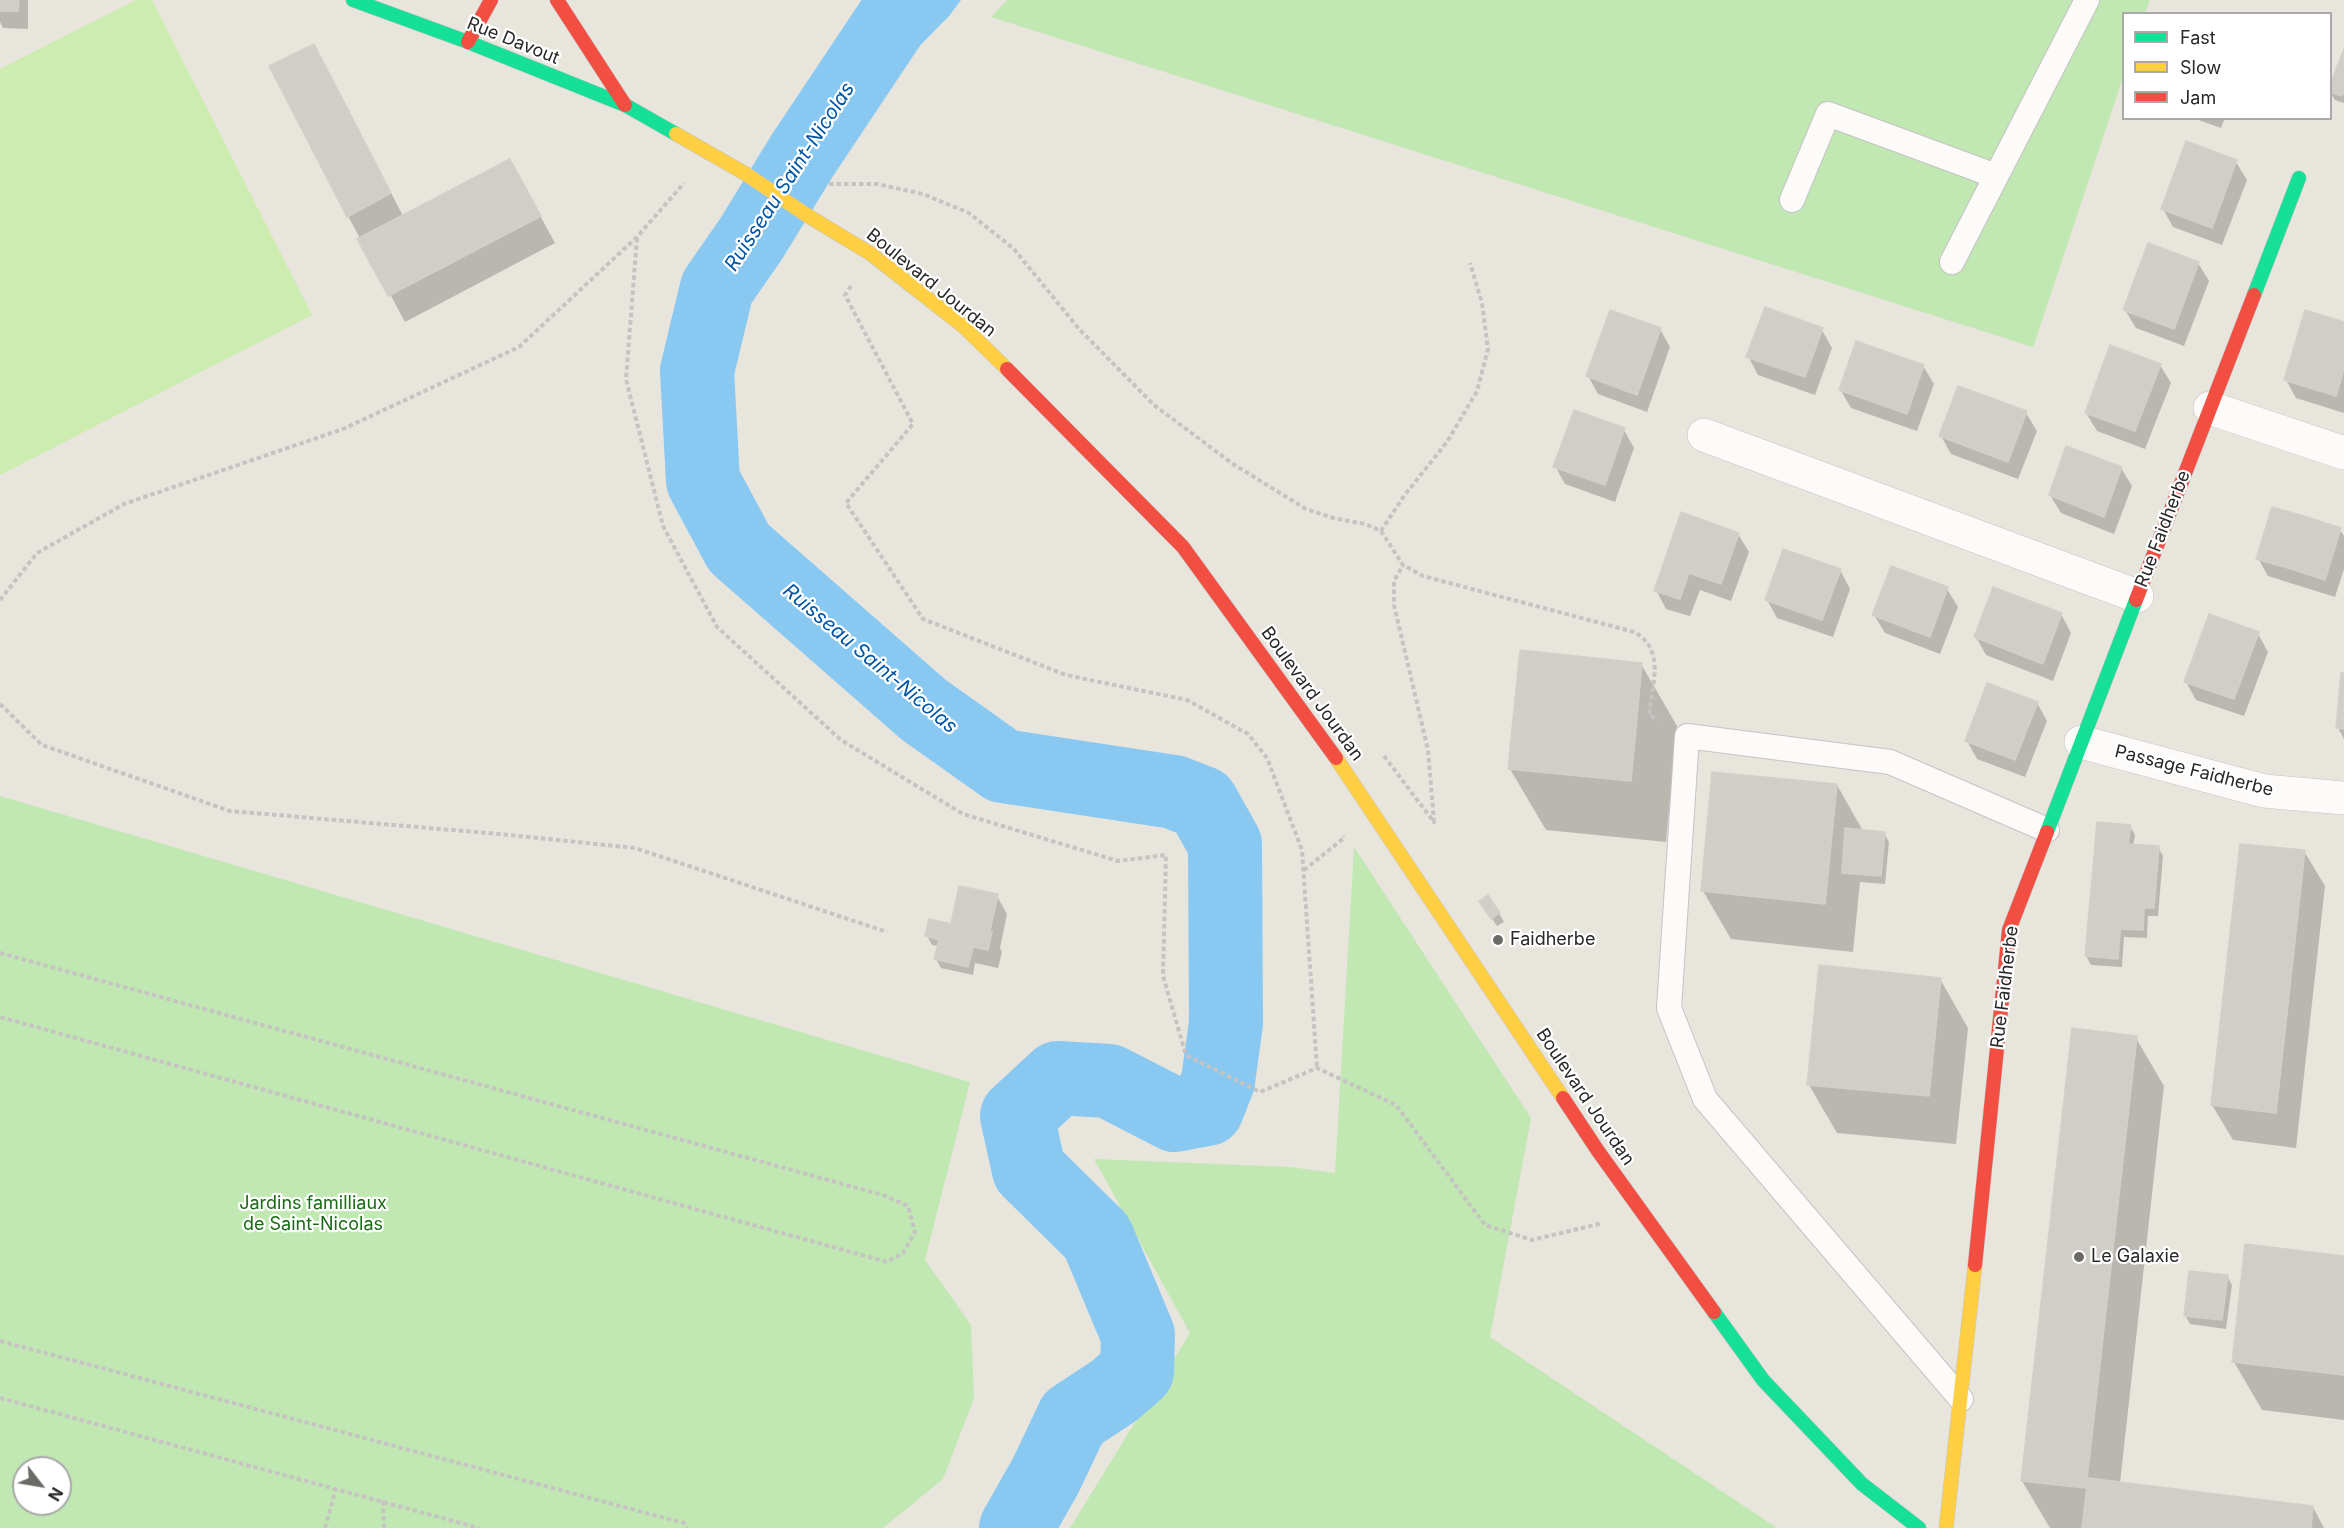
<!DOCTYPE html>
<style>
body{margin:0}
#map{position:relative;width:2344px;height:1528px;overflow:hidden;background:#e8e5dd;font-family:Inter,sans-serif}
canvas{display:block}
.legend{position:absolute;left:2122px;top:12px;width:210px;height:108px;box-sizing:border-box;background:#fff;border:2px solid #a9a9a9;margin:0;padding:8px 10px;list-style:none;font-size:18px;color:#282828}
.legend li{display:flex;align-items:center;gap:12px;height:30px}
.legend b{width:30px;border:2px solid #a9a9a9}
.north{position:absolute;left:12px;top:1456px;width:60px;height:60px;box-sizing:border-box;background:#fff;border:2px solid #a9a9a9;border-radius:50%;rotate:121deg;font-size:16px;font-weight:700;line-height:24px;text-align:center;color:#282828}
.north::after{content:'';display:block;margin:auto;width:21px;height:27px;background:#6b6a67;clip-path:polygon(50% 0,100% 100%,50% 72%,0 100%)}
</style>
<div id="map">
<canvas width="2344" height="1528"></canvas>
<ul class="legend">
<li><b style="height:8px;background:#16e098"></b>Fast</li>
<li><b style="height:8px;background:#ffcf43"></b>Slow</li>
<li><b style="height:8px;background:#f24e42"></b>Jam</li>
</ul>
<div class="north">N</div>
</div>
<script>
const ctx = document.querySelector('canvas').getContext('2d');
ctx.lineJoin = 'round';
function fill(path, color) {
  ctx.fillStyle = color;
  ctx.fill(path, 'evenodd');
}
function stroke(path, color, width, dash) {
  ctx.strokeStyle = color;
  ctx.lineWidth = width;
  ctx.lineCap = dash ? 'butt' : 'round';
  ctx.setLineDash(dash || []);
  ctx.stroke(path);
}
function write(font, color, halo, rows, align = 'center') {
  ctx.font = font + ' Inter,sans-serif';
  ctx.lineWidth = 4.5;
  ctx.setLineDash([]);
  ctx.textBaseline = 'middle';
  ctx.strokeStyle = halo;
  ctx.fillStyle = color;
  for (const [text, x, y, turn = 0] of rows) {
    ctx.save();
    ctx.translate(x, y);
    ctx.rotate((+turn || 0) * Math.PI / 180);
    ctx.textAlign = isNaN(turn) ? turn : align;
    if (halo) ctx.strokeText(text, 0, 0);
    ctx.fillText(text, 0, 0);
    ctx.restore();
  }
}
fill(new Path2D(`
 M1007,0H2150L2145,13L2124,14L2123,77L2033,347L991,17Z
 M0,796L970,1082L925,1260L971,1325L974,1398L943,1479L883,1528H0ZM24,1468H60V1504H24Z
 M1354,847L1531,1118L1490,1337L1777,1528H1070L1190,1333L1094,1159L1290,1167L1335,1173Z`), '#c1e7b2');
fill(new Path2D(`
 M136,0H152L312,315L0,475V69Z`), '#cdecaf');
fill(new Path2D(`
 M873,0H961L949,16L893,73L828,172L783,144L805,104Z`), '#89c8f1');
fill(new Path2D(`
 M0,0H28V29L3,28L0,22Z
 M2344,54V103L2335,100L2330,92Z
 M329,72L403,216L525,188L555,243L405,322L348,216Z
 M2193,118H2225L2221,128Z
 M2236,162L2247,180L2222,245L2173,227L2163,209Z
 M2198,263L2209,281L2184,346L2136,328L2125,310Z
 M2344,324V413L2296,398L2286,380Z
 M1660,329L1670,347L1647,412L1598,394L1588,376Z
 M1822,330L1832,348L1815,395L1758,375L1748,356Z
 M2160,365L2171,383L2145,449L2097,431L2086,413Z
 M1923,366L1934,384L1917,431L1851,408L1840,389Z
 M2026,413L2037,431L2018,479L1951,454L1941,436Z
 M1624,430L1634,448L1615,502L1565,484L1555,466Z
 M2121,468L2132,486L2114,534L2061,513L2050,495Z
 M2340,530L2344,536V569L2335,597L2268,576L2258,558Z
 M1738,534L1749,552L1731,601L1700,590L1690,616L1666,609L1656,590Z
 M1840,570L1850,589L1833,637L1777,618L1767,600Z
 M1947,589L1958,607L1940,654L1885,633L1874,615Z
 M2061,614L2071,633L2053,681L1986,655L1976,637Z
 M2258,634L2268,652L2244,716L2196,700L2186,682Z
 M1641,664L1677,726L1666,842L1546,830L1510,769Z
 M2344,675V739L2338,728Z
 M2037,703L2047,721L2025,777L1977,759L1967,741Z
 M1837,785L1863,831L1884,833L1889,842L1885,884L1860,882L1853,952L1731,939L1703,891Z
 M2130,826L2135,835L2133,846L2158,847L2163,856L2158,916H2148L2147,938L2124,937L2122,967L2091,965L2086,956Z
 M2242,846L2304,851L2325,886L2296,1148L2233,1140L2212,1105Z
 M997,896L1007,914L1000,948L1002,952L998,968L975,963L973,975L941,968L936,959L939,946L932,945L927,936L954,926Z
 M1486,910L1499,913L1504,922L1497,926Z
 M1940,979L1968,1028L1956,1144L1837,1133L1809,1085Z
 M2136,1038L2164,1086L2120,1483L2313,1507L2324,1528H2050L2022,1481Z
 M2344,1257V1420L2262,1410L2234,1362Z
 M2227,1276L2232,1285L2226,1329L2190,1324L2185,1315Z`), '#0003');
stroke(new Path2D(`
 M906,0L802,156L751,239L717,288L697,371L703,481L739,548L924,710L1003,766L1174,792L1202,803L1225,844L1226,1023L1218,1081L1207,1109L1175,1115L1109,1081L1058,1078L1017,1116L1029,1170L1097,1237L1138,1335L1137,1371L1114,1391L1073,1418L1046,1475L1016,1528`), '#89c8f1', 74);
const building = new Path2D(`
 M0,0H19L18,11H0Z
 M314,44L391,193L347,217L269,66Z
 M2344,49V92L2342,96L2330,92V85Z
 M2186,141L2237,160L2212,228L2161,209Z
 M510,159L541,216L388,296L357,239Z
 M2148,243L2199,262L2174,329L2123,310Z
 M1765,307L1823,328L1805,377L1746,357Z
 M1610,310L1661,328L1637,395L1586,376Z
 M2305,310L2344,322V369L2336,396L2284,380Z
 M1856,341L1924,365L1907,414L1839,390Z
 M2110,345L2161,364L2135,431L2085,413Z
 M1958,386L2027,411L2008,462L1939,436Z
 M1574,410L1625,428L1605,485L1553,467Z
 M2066,446L2122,467L2104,517L2049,495Z
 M2272,507L2307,517L2291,569L2256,559Z
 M1681,512L1739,533L1721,584L1689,573L1680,599L1654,591Z
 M2307,517L2341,528L2325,580L2291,569Z
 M1783,549L1841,569L1822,620L1765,600Z
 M1891,566L1948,587L1930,637L1872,615Z
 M1993,587L2062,613L2043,664L1974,637Z
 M2209,614L2259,632L2234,699L2184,682Z
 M1520,650L1642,663L1631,781L1508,769Z
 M2341,673H2344V729L2336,728Z
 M1987,683L2038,702L2015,760L1965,741Z
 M1712,772L1837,784L1825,904L1701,891Z
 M2097,822L2131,825L2128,844L2159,846L2154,908L2122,907L2118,959L2085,956Z
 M1845,828L1885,832L1881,876L1842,873Z
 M2240,844L2305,850L2276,1113L2211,1105Z
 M959,886L998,894L990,931L992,932L988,950L957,944L961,926L951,924Z
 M1488,895L1500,913L1491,919L1479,901Z
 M2122,907L2144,908L2143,930L2120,929Z
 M929,919L961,926L957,944L973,947L968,967L934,959L939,940L925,936Z
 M1819,965L1941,978L1929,1096L1807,1085Z
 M2072,1028L2137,1036L2086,1488L2021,1481Z
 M2245,1244L2344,1256V1375L2232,1362Z
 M2189,1271L2228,1275L2222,1320L2184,1316Z
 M2088,1478L2313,1506L2311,1528H2082Z`);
fill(building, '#d1cec8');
stroke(building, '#d3d0c9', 1.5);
const lane = new Path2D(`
 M1792,200L1828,114L1996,176
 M1952,262L2087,0
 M1961,1399L1705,1099L1669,1008L1687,736L1890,762L2047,830`);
const street = new Path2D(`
 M2210,408L2344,453
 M1704,435L2137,596
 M2081,742L2264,791L2344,798`);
const fast = new Path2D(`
 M353,0L468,42L625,105L676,134
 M2254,295L2299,178
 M2047,832L2136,600
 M1714,1312L1763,1380L1862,1484L1919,1528`);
const slow = new Path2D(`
 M676,134L746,174L805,214L871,254L963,326L1007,369
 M1336,758L1563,1098
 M1946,1528L1975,1265`);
const jam = new Path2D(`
 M557,0L625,105
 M468,42L491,0
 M1007,369L1183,547L1336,758
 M2136,600L2254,295
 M1563,1098L1598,1151L1714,1312
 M1975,1265L2009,930L2047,832`);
stroke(lane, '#c5c3c3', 26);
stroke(street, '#c5c3c3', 34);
stroke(fast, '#c5c3c3', 15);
stroke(slow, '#c5c3c3', 15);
stroke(jam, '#c5c3c3', 15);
stroke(new Path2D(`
 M829,184H877L923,194L969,213L1014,249L1079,329L1154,405L1233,464L1306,509L1333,518L1365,524L1381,531L1403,565L1423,576L1634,632C1666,649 1652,685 1649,715L1658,720
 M637,238L626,379L663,526L717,627L841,740L963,814L1118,861L1166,855L1163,976L1186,1055L1260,1092L1317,1068L1396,1105L1485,1225L1532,1240L1603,1223
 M851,286L845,295L913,424L846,503L923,619L1066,675L1187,700L1248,734L1267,758L1302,850L1317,1068
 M1381,531L1404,496L1447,442L1477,391L1488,349L1482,303L1470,263
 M0,600L37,553L124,504L343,429L519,347L637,237L684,183
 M0,704L42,745L230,811L499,834L635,848L887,932
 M1384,756L1434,822L1428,750L1394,605V581L1403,565
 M1304,870L1344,838L1343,836
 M0,953L883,1195L908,1206L915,1232L903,1253L887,1262L0,1017
 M0,1341L684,1523L687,1528
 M0,1398L479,1528
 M383,1501L384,1528
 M325,1528L336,1488`), '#c5c4c3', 4, [4.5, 3]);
stroke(lane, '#fcfbfa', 24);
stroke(street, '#fcfbfa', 33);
stroke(fast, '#16e098', 14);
stroke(slow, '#ffcf43', 14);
stroke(jam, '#f24e42', 14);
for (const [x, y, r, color] of [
 [1498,940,6,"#6b6a67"],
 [2079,1257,6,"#6b6a67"]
]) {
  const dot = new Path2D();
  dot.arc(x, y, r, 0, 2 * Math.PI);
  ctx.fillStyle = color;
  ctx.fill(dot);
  stroke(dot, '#fff', 2);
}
write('18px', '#282828', '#fff', [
 ["Rue Davout",513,41,22],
 ["Boulevard Jourdan",931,283,39],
 ["Rue Faidherbe",2163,529,-69],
 ["Boulevard Jourdan",1312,694,54],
 ["Passage Faidherbe",2194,771,14],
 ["Rue Faidherbe",2005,987,-83],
 ["Boulevard Jourdan",1585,1097,56]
]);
write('18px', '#282828', '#fff', [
 ["Faidherbe",1510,940],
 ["Le Galaxie",2091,1257]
], 'left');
write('18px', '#186b12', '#fff', [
 ["Jardins familliaux",313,1204],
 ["de Saint-Nicolas",313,1225]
]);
write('italic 20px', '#0055a4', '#fff', [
 ["Ruisseau Saint-Nicolas",790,177,-57],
 ["Ruisseau Saint-Nicolas",870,659,40]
]);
</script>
